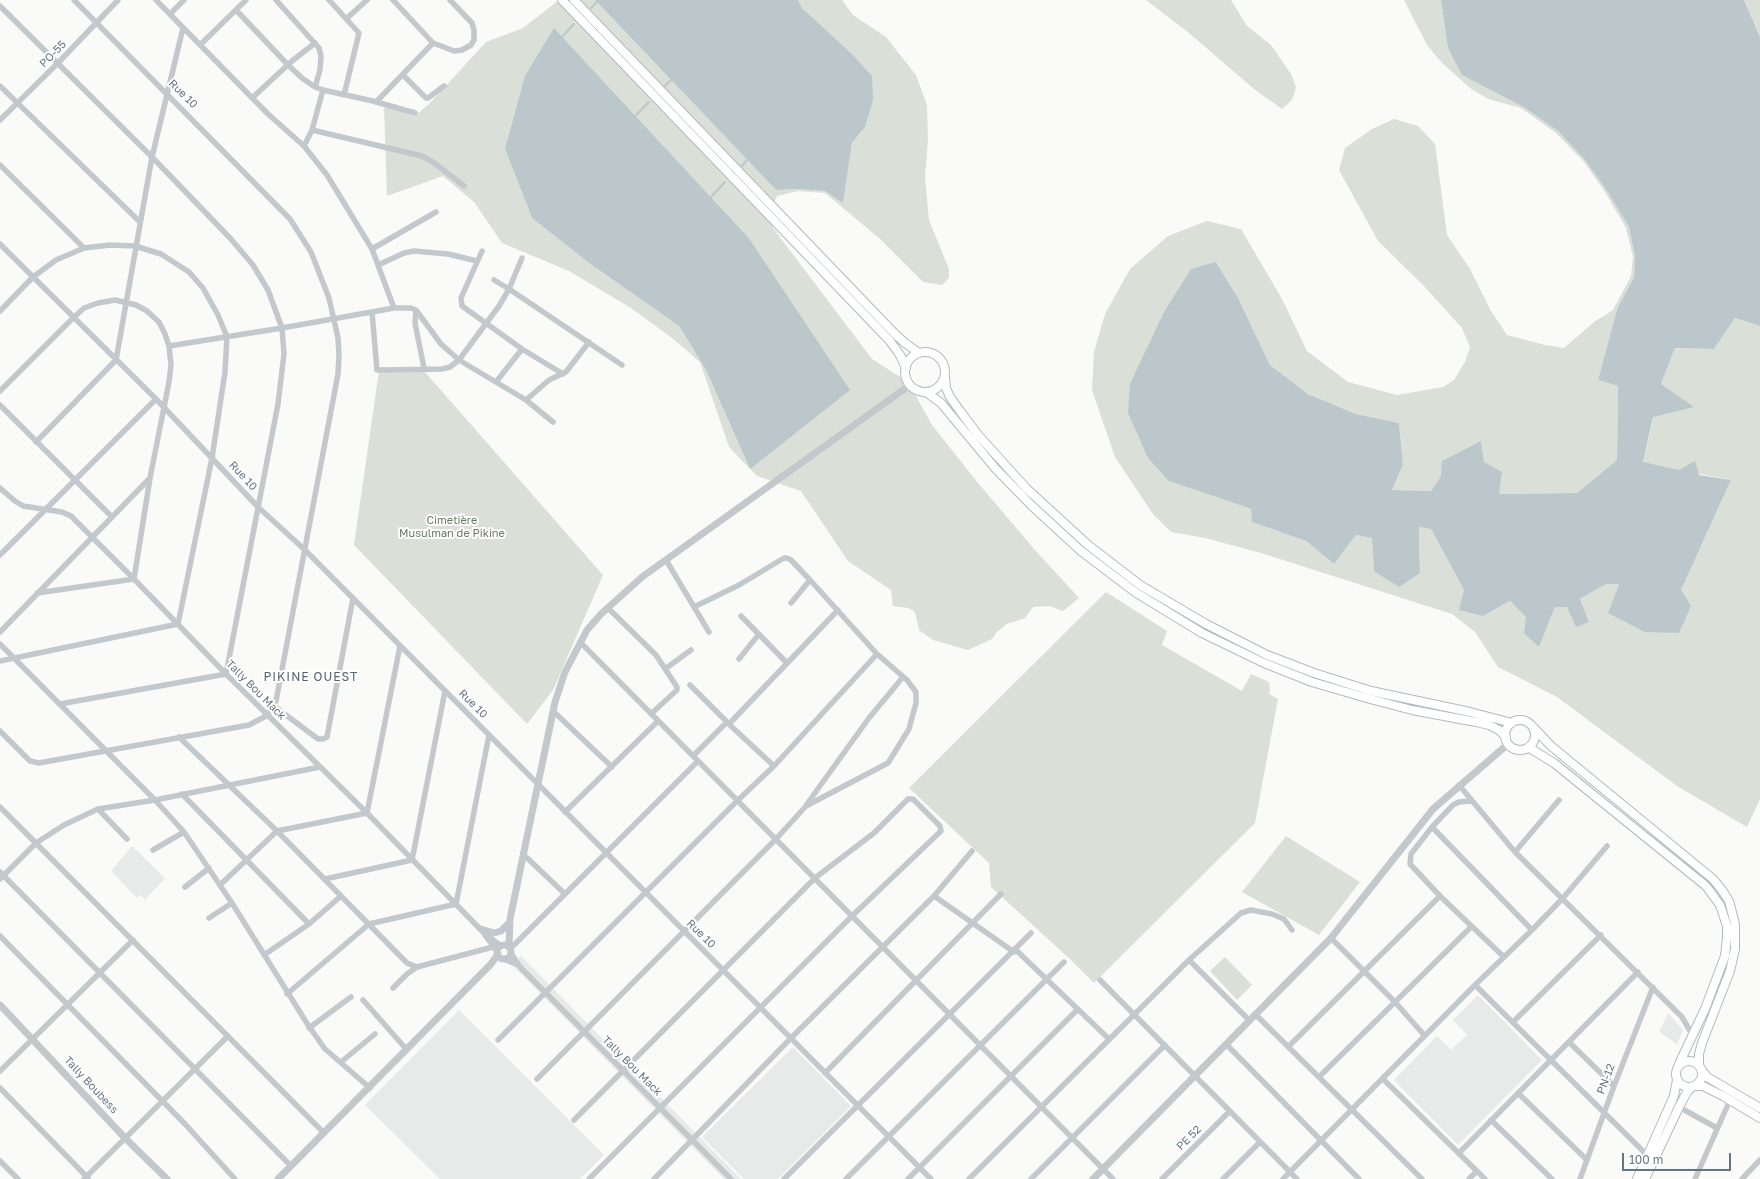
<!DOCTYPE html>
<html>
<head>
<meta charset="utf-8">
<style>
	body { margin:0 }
	#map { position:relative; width:1760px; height:1179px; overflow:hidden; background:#fafaf8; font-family:"Golos Text",sans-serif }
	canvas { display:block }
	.scale { position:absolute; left:1622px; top:1153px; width:109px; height:18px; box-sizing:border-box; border:2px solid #657683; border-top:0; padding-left:5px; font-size:12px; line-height:14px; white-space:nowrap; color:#657683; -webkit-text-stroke:3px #fff; paint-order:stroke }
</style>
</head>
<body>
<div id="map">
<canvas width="1760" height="1179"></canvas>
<div class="scale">100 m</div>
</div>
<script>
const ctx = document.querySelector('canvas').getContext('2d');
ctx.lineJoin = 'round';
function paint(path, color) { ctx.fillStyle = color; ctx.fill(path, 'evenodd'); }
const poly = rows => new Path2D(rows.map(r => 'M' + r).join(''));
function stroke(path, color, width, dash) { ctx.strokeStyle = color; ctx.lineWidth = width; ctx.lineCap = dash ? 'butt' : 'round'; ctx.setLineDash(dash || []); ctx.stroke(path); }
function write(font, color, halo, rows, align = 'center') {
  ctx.font = font + ' "Golos Text",sans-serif'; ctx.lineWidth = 4; ctx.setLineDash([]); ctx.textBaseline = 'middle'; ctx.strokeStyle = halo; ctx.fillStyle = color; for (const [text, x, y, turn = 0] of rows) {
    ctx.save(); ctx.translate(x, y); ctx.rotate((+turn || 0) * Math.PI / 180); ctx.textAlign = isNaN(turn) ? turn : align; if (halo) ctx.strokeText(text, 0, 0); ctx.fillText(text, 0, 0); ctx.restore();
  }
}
paint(poly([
	[132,846,165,878,145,900,140,895,137,898,111,871],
	[521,956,741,1179,724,1179,513,966],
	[1478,995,1542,1060,1458,1145,1394,1080,1437,1036,1451,1050,1467,1035,1453,1020],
	[459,1010,604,1155,580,1179,440,1179,365,1105],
	[1668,1013,1683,1030,1677,1044,1659,1032],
	[793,1047,851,1106,778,1179,744,1179,702,1137]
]), '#e8e9e9');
paint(poly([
	[559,0,595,0,776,190,798,189,825,191,843,202,852,143,865,127,850,52,802,8,798,0,842,0,853,15,886,37,916,75,927,105,928,140,925,178,929,220,949,269,949,278,942,285,923,282,879,238,825,193,798,191,777,196,772,208,773,228,872,359,908,382,932,425,978,483,1035,550,1079,598,1063,611,1049,606,1033,607,1025,618,1007,624,997,632,992,639,968,650,933,640,919,630,915,612,908,608,893,606,891,590,848,561,801,491,757,476,729,447,700,362,672,338,631,308,569,271,502,243,474,202,443,176,387,196,384,106,415,116,429,104,486,42,523,28],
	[554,28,748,237,750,469,706,370,679,326,589,263,532,218,505,149],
	[1146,0,1231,0,1247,26,1271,45,1291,74,1296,87,1292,100,1282,109,1254,89,1189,33],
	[1404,0,1441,0,1448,48,1558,131,1585,160,1607,191,1629,227,1635,257,1634,277,1617,309,1598,380,1618,386,1617,460,1577,493,1499,494,1484,462,1481,442,1441,476,1431,491,1392,490,1403,465,1399,423,1356,414,1308,394,1270,365,1238,298,1216,262,1169,481,1251,509,1252,522,1306,541,1334,564,1356,535,1373,538,1374,571,1420,573,1419,527,1431,529,1464,590,1483,616,1510,601,1526,617,1539,647,1555,607,1567,607,1589,622,1580,599,1606,584,1619,584,1608,613,1681,590,1731,480,1643,463,1661,384,1675,348,1714,349,1735,318,1760,326,1760,799,1747,827,1677,786,1557,697,1498,667,1475,632,1452,614,1261,553,1205,538,1171,532,1153,514,1115,457,1092,390,1094,352,1105,314,1130,269,1168,236,1207,221,1241,229,1282,299,1307,351,1348,382,1397,395,1443,387,1454,380,1465,362,1470,347,1462,328,1423,285,1378,241,1339,170,1345,148,1372,129,1394,119,1418,126,1435,144,1447,235,1470,269,1491,311,1507,335,1545,345,1564,348,1594,322,1613,310,1631,276,1633,257,1626,228,1605,192,1584,162,1556,133,1521,108,1488,99,1470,88,1442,63,1427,45],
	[1744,0,1760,0,1760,37,1745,2],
	[379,371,424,371,603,575,553,690,527,724,354,545],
	[1106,592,1167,631,1162,645,1242,691,1251,674,1269,682,1270,689,1269,694,1278,699,1255,823,1094,983,1070,959,991,887,989,863,909,788],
	[1286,836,1360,882,1319,935,1242,892],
	[1225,957,1252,985,1237,1000,1210,971]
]), '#dadfd7');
paint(poly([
	[595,0,798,0,802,8,850,52,872,76,873,100,865,127,852,143,843,203,825,191,798,189,776,190],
	[1441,0,1744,0,1760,37,1760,326,1735,318,1714,349,1675,348,1661,384,1694,407,1653,417,1643,462,1679,470,1695,461,1699,475,1731,480,1681,590,1691,606,1679,633,1645,632,1608,613,1619,584,1606,584,1580,599,1589,622,1576,627,1567,607,1555,607,1539,647,1524,633,1526,617,1510,601,1483,616,1459,610,1464,590,1431,529,1419,527,1420,573,1399,587,1374,571,1372,538,1356,535,1334,564,1306,541,1252,522,1251,509,1169,481,1148,458,1128,413,1130,384,1164,312,1191,269,1216,262,1238,298,1270,365,1308,394,1356,414,1399,423,1403,465,1392,490,1431,491,1441,476,1442,461,1481,441,1484,462,1502,472,1499,494,1577,493,1617,460,1618,386,1598,380,1617,309,1634,277,1635,257,1629,227,1607,191,1585,160,1558,131,1524,107,1462,75,1448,48],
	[554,28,748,237,850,390,750,469,706,370,679,326,589,263,532,218,505,149,525,76]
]), '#bbc7cb');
stroke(poly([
	[591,8,597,2],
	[562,37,574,24],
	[665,86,671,80],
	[635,116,649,102],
	[742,166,747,160],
	[711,197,725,182]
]), '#bbc7cb', 2);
const secondary = poly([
	[562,0,890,341,900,355,906,368],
	[574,0,895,334,905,343,919,353],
	'905 372a20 20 0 1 1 40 0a20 20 0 1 1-40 0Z',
	[945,377,946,388,950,397,960,411,978,435,1027,489,1088,545,1140,585,1206,624,1267,655,1314,673,1371,691,1470,712,1512,723],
	[926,392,941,403,995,468,1031,505,1081,551,1135,592,1202,633,1264,663,1312,682,1370,699,1412,710,1476,722,1489,725,1499,730,1506,737],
	'1505 735a15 15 0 1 1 30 0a15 15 0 1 1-30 0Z',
	[1534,728,1551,746,1713,879,1722,890,1729,901,1735,924,1735,949,1730,971,1702,1043,1699,1054,1699,1066],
	[1528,747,1554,763,1706,886,1720,905,1727,926,1727,937,1725,956,1705,1009,1679,1064],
	'1676 1074a13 13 0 1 1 26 0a13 13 0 1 1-26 0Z',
	[1701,1069,1707,1077,1760,1108],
	[1695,1086,1703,1086,1723,1096,1760,1118],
	[1637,1179,1674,1096,1677,1080],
	[1645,1179,1679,1107,1687,1092,1692,1087]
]);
stroke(secondary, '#b3babf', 10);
stroke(poly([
	[156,0,268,114,304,146,327,175,372,249,394,308],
	[276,0,319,48,321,56,320,70,315,87],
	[329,0,359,33,344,95],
	[393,0,433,43,454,51,462,50,471,45,474,40,474,30,472,23,450,0],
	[0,6,152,157,230,238,253,265,268,290,282,328,284,354,278,404,226,674,60,704],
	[236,10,288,65,302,78,315,87,323,90,373,101,415,113],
	[170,14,184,0],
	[346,19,367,0],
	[201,44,246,0],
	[403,75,426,98,428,98,444,86],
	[0,86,140,222],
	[252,98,292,61,315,43],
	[376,102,433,43],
	[0,120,58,63,118,0],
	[312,130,422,156,433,162,464,186],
	[304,146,312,130,323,90],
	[0,165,84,248],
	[0,244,156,399,258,507,305,550,931,1179],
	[372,249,436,212],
	[482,251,461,298,462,306,522,349,563,374],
	[378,265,404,253,414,251,448,254,477,261],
	[494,280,509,289,622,365],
	[416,310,415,323,424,368],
	[0,311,33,277,56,260,84,248,110,245,135,246,161,254,189,272,203,288,218,315,227,337,225,372,212,458,178,624,0,661],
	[372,312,377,370,442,369,450,367,459,360,499,306,509,289,522,258],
	[169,346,282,328,394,308,411,308,416,310,441,344,459,360,526,400,549,380,566,372,589,342],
	[496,382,522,349],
	[0,391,73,318,84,308,98,303,115,300,136,305,147,311,159,322,165,334,169,346,171,365,169,382,150,478,134,579,37,593],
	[526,400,553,422],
	[0,405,112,517],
	[36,442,116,360,152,157,183,28],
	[0,488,15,501,23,506,62,512,71,516,134,579,226,674,367,813,484,933,501,946],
	[0,555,156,399],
	[666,560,709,632],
	[694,607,739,585,784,558,787,558,791,560,810,580,791,603],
	[608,608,656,655,677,687,677,690,651,714],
	[741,616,787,663],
	[0,632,150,478],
	[580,642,1113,1179],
	[0,644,155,800,184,832,232,903,308,1025,325,1049,370,1088],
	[739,659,759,634],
	[665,669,691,650],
	[690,685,732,727,774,766],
	[274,706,318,739,323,739,327,737,353,598],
	[553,711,612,767],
	[729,724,838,610],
	[0,731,30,761,39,763,249,725,268,715,276,701,338,374,339,355,338,338,329,298,311,252,290,219,74,0],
	[179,737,277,831,407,963,417,967,493,947],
	[693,756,727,722],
	[1459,785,1515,852,1682,1017,1693,1036],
	[182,794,309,924],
	[1472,801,1459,802,1453,805,1432,827,1411,854,1410,864,1440,896,1504,957],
	[807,804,869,718,903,677],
	[0,807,324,1133],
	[98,809,127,839],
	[565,812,658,721],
	[1432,827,1532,930],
	[153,850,184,832],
	[1515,852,1559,800],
	[523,854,565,894],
	[0,872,291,1166],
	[0,879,36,843,64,825,98,809,155,800,320,767],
	[325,879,412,860,445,691],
	[220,885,277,831,367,813,400,646],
	[185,887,209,868],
	[934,896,1014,952],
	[209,918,232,903],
	[485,935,497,951],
	[0,936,185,1124,235,1179],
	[1331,938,1395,1002,1425,1036],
	[510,949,698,761],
	[1016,950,1109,1039],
	[511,953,520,967,731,1179],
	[264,955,309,924,341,896],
	[504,959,518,965],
	[1189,960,1249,1020],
	[1100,980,1297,1179],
	[1475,985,1648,1156],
	[393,988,407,974,417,967],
	[287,994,369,924,456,904,489,735],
	[363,1000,407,1050],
	[1255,1014,1422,1179],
	[1513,1022,1601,935],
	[309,1028,351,997],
	[498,1040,737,801,774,766,877,654],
	[1569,1042,1614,1086],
	[1226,1044,1359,1179],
	[1289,1046,1440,896],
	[341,1062,375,1034],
	[0,1071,133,940],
	[825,1073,1001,894],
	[1320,1076,1471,927],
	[537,1079,776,839,806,806,888,763,909,729,916,703,916,692,907,680,877,654,810,580],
	[1383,1079,1485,1179],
	[0,1088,88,1178],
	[1518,1093,1586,1159],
	[1679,1107,1717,1128],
	[574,1120,815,878,874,833,908,799,913,799,940,826,941,831,852,916,589,1179],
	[1491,1120,1552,1179],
	[1459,1153,1638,972],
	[0,1161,18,1179],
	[84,1179,228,1036],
	[654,1179,791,1038,934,896,972,851],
	[784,1179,1031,933],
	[846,1179,1064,962],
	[908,1179,1078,1009],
	[969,1179,1189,960,1241,913,1251,910,1272,914,1284,919,1292,930],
	[1031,1179,1165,1045],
	[1162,1179,1230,1111],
	[1223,1179,1260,1142],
	[1283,1179,1475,985,1532,930,1563,898,1607,846],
	[1469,1179,1477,1171],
	[1580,1179,1614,1086,1653,987],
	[1695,1179,1730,1100],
	[1742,1179,1760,1160]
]), '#c3c8cc', 5.5);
stroke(poly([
	[481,929,494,933,501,931,509,923],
	'497 952a7 7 0 1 1 14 0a7 7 0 1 1-14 0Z',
	[509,947,510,919,555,702,565,672,587,630,601,614,642,577,910,385],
	[0,1005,125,1138,167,1179],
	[278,1179,491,964,498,954],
	[1093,1179,1331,938,1433,809,1508,744]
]), '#c3c8cc', 7);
stroke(secondary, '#fff', 8);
write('11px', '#657683', '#fff', [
	["PO-55",53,54,-45],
	["Rue 10",183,94,45],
	["Rue 10",243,476,47],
	["Tally Bou Mack",256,690,45],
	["Rue 10",473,704,45],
	["Rue 10",701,934,45],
	["Tally Bou Mack",632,1066,45],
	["PN-12",1606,1079,-69],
	["Tally Boubess",91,1085,47],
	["PE 52",1189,1138,-45]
]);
write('11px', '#687a64', '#fff', [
	["Cimetière",452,521],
	["Musulman de Pikine",452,534]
]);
ctx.letterSpacing = '1px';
write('12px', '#57646e', '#fff', [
	["PIKINE OUEST",311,677]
]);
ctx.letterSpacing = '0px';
</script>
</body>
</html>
